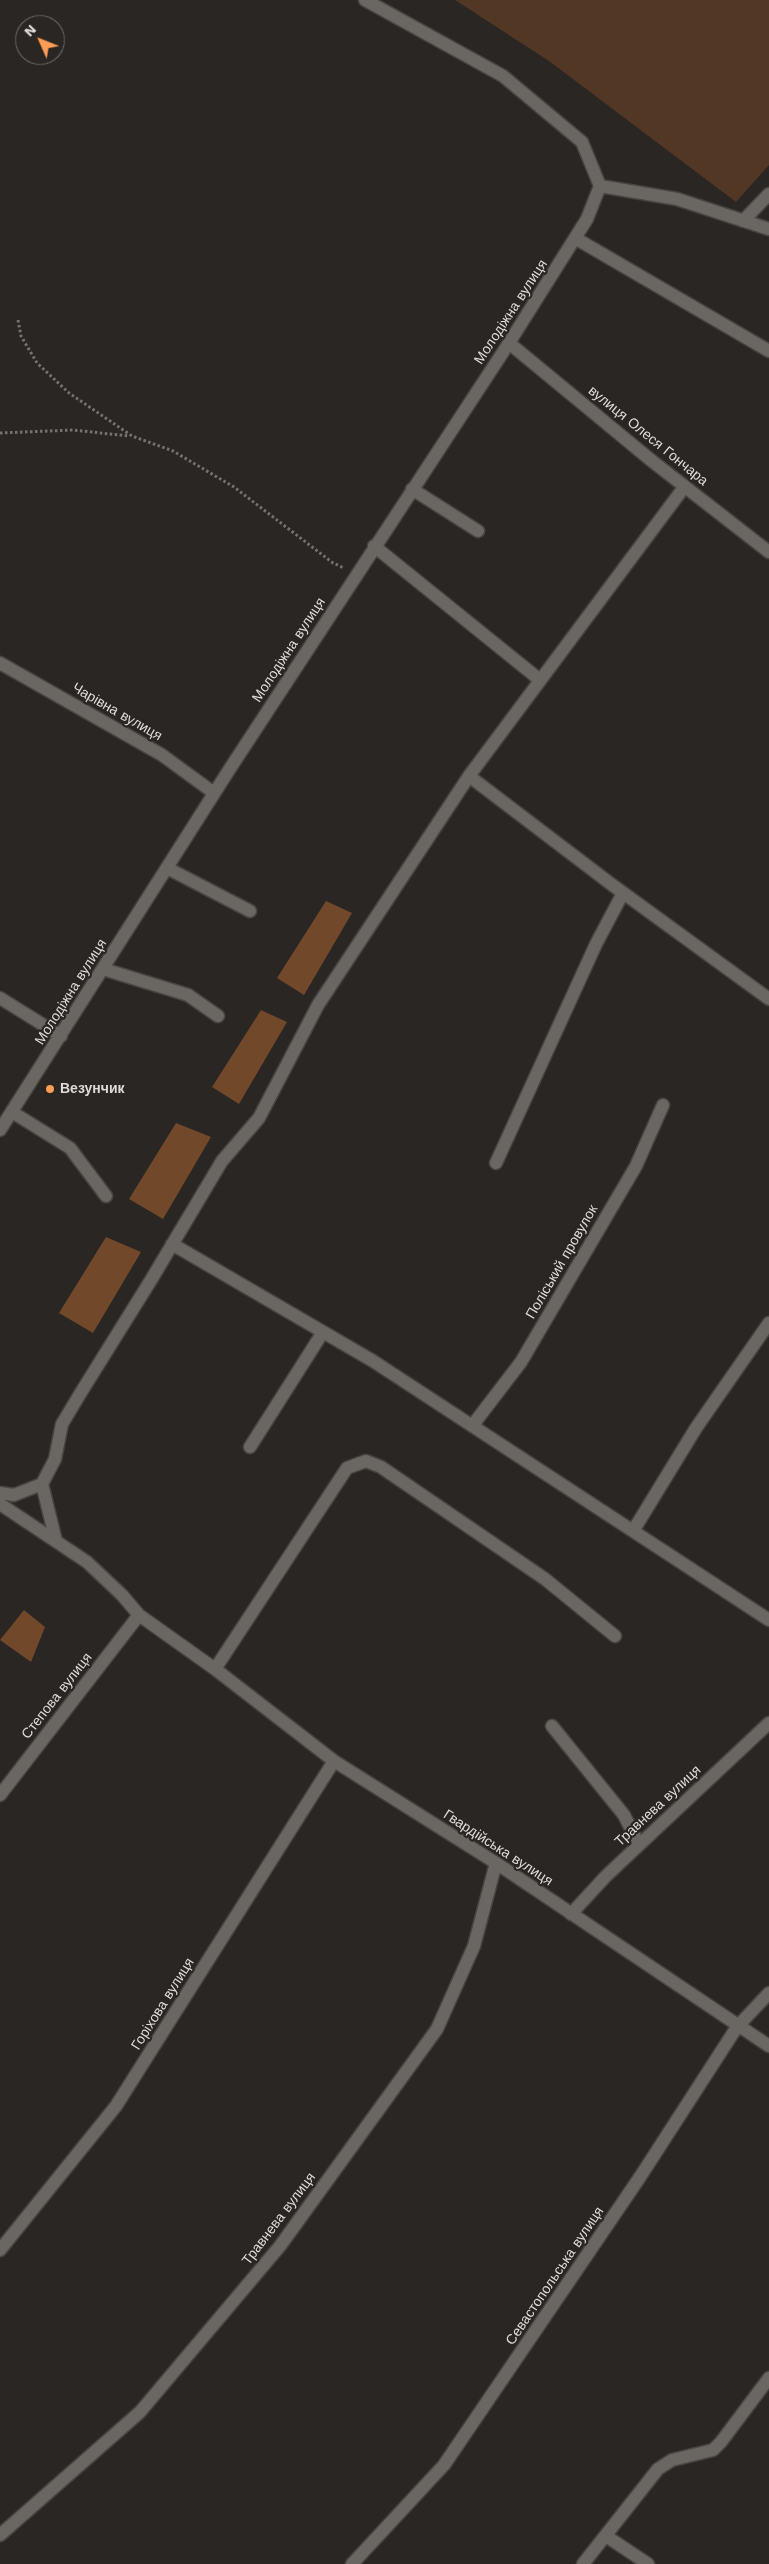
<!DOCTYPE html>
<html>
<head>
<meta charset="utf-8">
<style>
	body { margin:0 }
	#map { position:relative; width:769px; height:2564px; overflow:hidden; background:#2a2623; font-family:"Work Sans",sans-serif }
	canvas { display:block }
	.north { position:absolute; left:15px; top:15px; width:50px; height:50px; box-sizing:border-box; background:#2a2623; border:1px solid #726e6c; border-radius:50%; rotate:314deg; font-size:14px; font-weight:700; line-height:20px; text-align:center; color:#dedbda }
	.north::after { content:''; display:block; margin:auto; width:18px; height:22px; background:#fd9c55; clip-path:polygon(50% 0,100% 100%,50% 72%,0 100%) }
</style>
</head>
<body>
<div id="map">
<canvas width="769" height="2564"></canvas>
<div class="north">N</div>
</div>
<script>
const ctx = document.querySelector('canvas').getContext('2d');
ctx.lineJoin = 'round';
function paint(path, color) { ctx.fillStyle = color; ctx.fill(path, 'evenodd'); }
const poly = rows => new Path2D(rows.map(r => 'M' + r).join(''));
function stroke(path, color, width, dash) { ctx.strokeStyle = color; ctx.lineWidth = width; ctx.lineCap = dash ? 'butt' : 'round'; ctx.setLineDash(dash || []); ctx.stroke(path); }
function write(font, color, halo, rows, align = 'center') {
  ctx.font = font + ' "Work Sans",sans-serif'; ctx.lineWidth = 4.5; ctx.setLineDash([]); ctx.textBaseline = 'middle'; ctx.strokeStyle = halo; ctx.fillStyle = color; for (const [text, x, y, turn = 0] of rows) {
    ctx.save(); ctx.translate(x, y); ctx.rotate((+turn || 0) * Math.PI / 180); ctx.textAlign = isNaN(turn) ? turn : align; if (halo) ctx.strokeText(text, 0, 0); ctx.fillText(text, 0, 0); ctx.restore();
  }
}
paint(poly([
	[455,0,769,0,769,165,736,202,549,61]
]), '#523724');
paint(poly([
	[326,901,352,913,304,995,277,978],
	[261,1010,287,1022,239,1104,212,1087],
	[176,1123,211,1137,163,1219,129,1199],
	[106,1237,141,1252,93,1333,59,1313],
	[24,1610,45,1627,31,1662,0,1640]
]), '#72482b');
const minor = poly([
	[365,0,503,76,582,142,600,186,677,199,769,229],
	[743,221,769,194],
	[575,238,769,351],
	[509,343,652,461,769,552],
	[412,489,478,531],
	[374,546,540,680],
	[0,663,162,755,214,793],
	[469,776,611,884,769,999],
	[167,868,250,911],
	[103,969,188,995,218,1016],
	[0,998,61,1036],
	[12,1112,70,1148,106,1196],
	[0,1130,229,770,509,343,575,238,587,219,600,186],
	[496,1163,596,944,623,893],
	[172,1244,373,1361,769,1620],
	[472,1426,521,1362,636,1166,663,1105],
	[250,1447,323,1332],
	[42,1484,56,1541],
	[0,1493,14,1495,42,1484,55,1459,62,1424,80,1394,151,1280,222,1161,259,1118,318,1005,469,776,685,486],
	[0,1504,87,1562,122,1595,139,1615,215,1669,334,1761,496,1863,769,2046],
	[633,1531,696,1428,769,1323],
	[215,1669,347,1468,366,1461,381,1467,545,1579,615,1636],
	[552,1726,624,1815,639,1845],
	[0,1795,139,1615],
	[571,1914,606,1876,769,1723],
	[0,2250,116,2106,334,1761],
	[0,2535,140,2412,280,2246,437,2029,474,1946,496,1863],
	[606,2536,648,2564],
	[352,2564,444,2465,640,2177,737,2027,769,1993],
	[583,2564,658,2469,672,2460,713,2450,721,2442,769,2378]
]);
stroke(minor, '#474442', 15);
stroke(poly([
	[18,320,21,336,37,363,69,393,132,436,173,451,234,487,333,563,344,568],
	[0,433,73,430,129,436]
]), '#757270', 3, [2.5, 2.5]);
stroke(minor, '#6a6662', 12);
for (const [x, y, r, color] of [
	[50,1089,5,"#fd9c55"]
]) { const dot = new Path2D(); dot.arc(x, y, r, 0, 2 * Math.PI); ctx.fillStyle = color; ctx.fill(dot); stroke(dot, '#2a2623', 2); }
write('14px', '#dedbda', '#2a2623', [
	["Молодіжна вулиця",511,312,-57],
	["вулиця Олеся Гончара",648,436,39],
	["Молодіжна вулиця",289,650,-57],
	["Чарівна вулиця",117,712,30],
	["Молодіжна вулиця",71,992,-58],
	["Поліський провулок",562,1262,-60],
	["Степова вулиця",57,1696,-52],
	["Травнева вулиця",658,1806,-43],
	["Гвардійська вулиця",498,1848,33],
	["Горіхова вулиця",163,2004,-58],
	["Травнева вулиця",279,2219,-53],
	["Севастопольська вулиця",555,2276,-56]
]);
write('bold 14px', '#dedbda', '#2a2623', [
	["Везунчик",60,1089]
], 'left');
</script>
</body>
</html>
